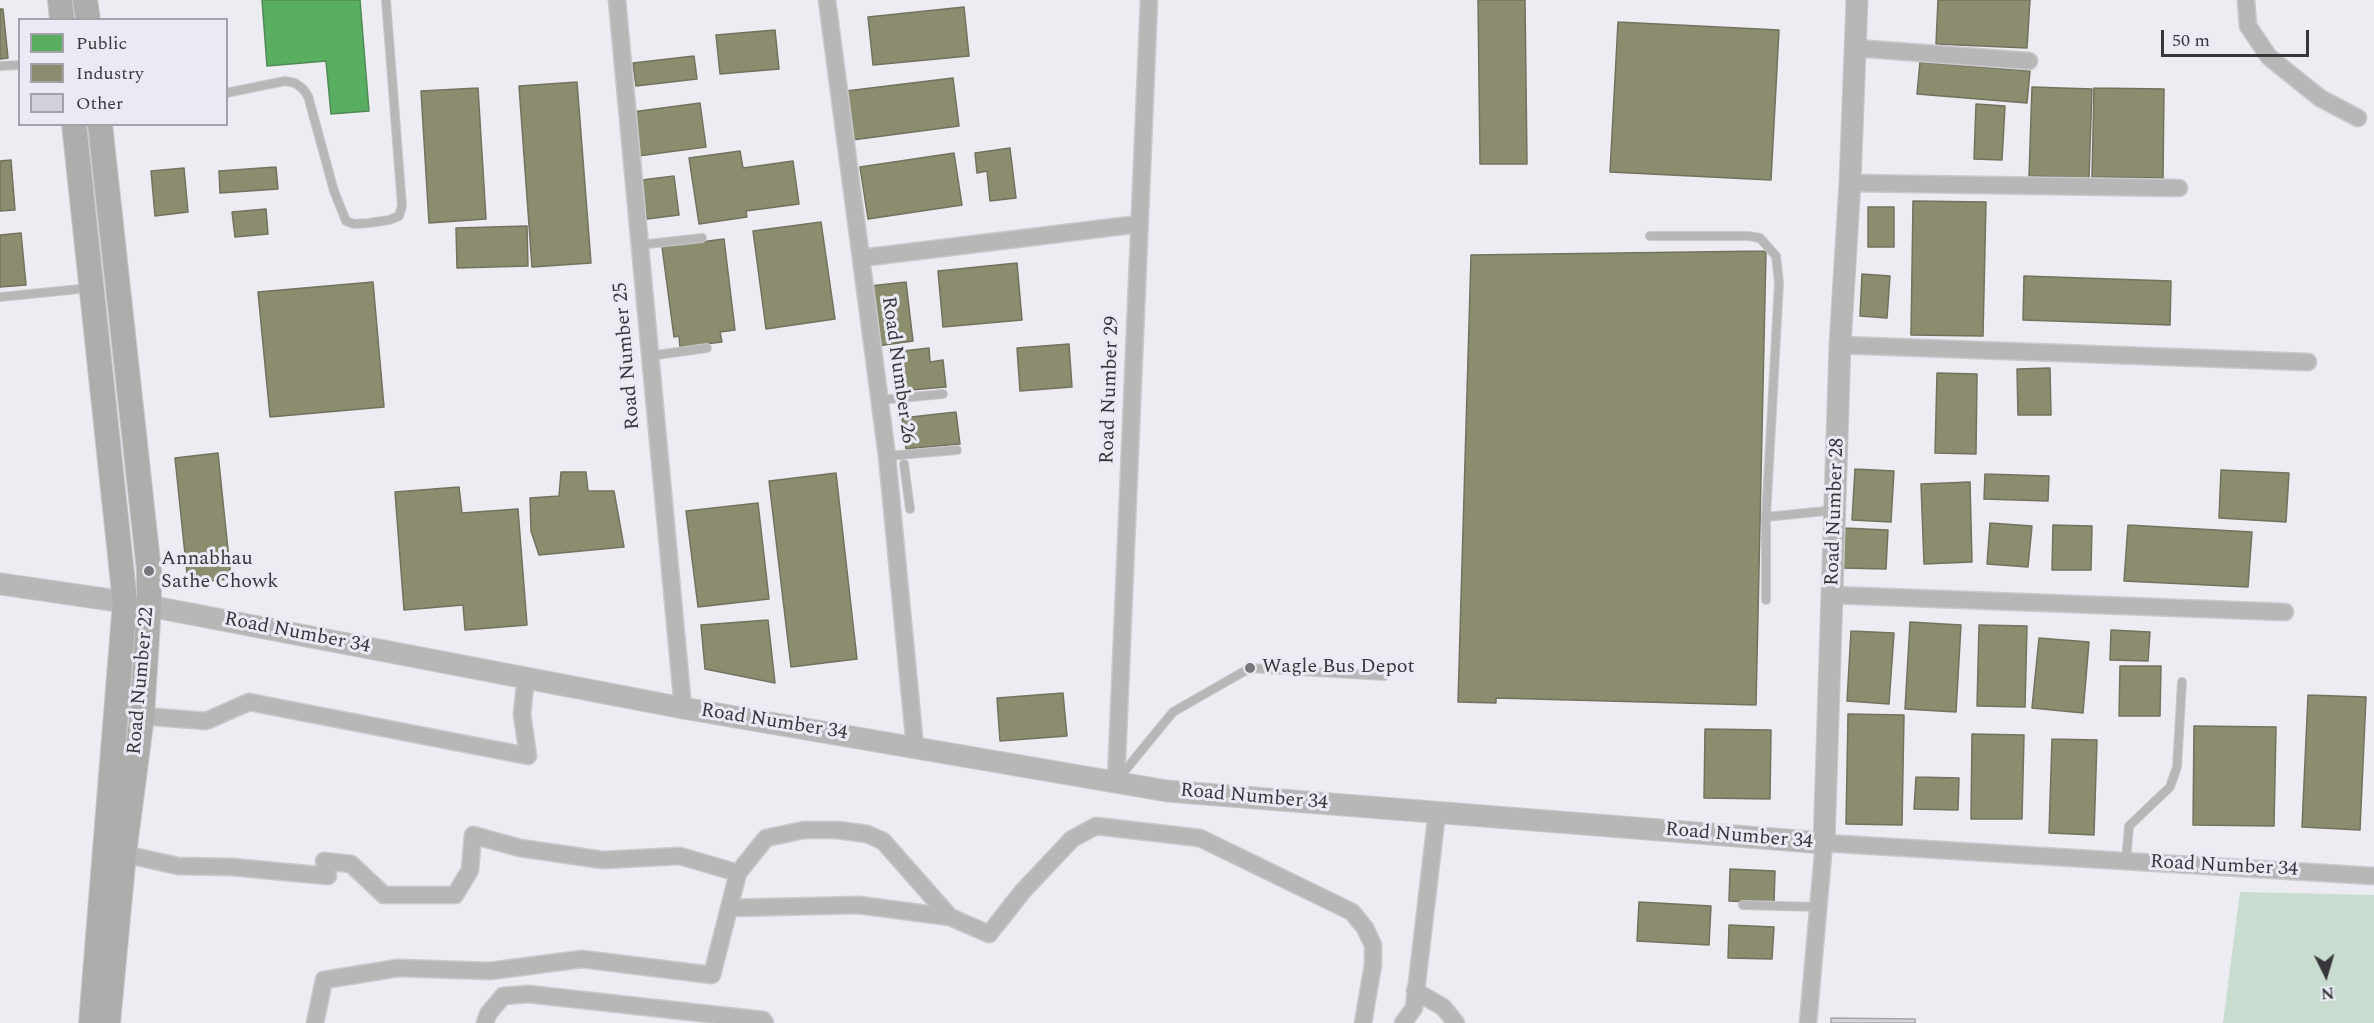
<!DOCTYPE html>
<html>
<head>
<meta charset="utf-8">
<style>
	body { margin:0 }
	#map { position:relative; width:2374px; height:1023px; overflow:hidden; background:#ececf2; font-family:Spectral,serif }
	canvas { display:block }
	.legend { position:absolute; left:18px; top:18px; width:210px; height:108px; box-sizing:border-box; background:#eaeaf4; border:2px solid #a3a2aa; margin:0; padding:8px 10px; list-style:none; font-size:18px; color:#38373b }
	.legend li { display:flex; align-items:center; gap:12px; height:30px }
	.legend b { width:30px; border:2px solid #a3a2aa }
	.north { position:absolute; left:2296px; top:945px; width:60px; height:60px; -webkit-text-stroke:4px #eaeaf4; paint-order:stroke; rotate:175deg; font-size:16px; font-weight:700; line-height:24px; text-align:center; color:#38373b }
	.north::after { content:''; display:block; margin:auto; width:21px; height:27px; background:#38373b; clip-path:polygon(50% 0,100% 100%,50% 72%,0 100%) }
	.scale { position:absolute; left:2161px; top:30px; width:148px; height:27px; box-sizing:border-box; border:3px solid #38373b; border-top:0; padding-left:8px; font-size:18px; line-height:21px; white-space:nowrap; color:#38373b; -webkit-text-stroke:4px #eaeaf4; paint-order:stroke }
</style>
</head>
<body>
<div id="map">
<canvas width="2374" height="1023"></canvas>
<ul class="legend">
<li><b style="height:16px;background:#5aae61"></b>Public</li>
<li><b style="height:16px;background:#8c8c6e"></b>Industry</li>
<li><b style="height:16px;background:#d1d0db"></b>Other</li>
</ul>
<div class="north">N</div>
<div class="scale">50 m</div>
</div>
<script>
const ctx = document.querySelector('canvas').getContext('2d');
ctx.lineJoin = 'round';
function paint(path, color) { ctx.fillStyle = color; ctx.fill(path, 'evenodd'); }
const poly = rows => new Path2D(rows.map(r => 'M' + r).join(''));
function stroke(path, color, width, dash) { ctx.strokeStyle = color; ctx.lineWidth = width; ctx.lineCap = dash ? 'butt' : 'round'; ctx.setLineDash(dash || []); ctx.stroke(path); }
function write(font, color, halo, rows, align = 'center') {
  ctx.font = font + ' Spectral,serif'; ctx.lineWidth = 6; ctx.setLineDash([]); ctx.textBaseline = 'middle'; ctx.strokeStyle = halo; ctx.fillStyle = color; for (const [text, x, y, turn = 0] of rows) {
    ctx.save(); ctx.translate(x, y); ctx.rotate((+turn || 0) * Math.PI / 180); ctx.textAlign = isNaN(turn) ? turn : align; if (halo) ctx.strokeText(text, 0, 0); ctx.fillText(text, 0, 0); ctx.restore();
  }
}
paint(poly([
	[2240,892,2374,895,2374,1023,2223,1023]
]), '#c8dcd0');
const public = poly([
	[262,0,360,0,369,111,331,114,326,61,267,66,262,0]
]);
paint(public, '#5aae61');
stroke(public, '#508a56', 1.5);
const industry = poly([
	[1478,0,1525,0,1527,164,1480,164,1478,0],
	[1938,0,2030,0,2027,48,1936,44,1938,0],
	[964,7,969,56,873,65,868,17,964,7],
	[0,9,3,9,8,58,0,59,0,9],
	[1618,22,1779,30,1771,180,1610,172,1618,22],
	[775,30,779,69,720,74,716,35,775,30],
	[694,56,697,79,636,86,633,63,694,56],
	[1920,62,2030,71,2027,103,1917,94,1920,62],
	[953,78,959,126,852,140,846,91,953,78],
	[577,82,591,263,532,267,519,86,577,82],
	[2032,87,2092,89,2089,178,2029,176,2032,87],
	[478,88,486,219,429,223,421,91,478,88],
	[2094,88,2164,89,2163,178,2092,177,2094,88],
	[700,103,706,147,638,156,632,112,700,103],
	[1976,104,2005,106,2002,160,1974,159,1976,104],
	[1010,148,1016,198,990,201,987,171,977,173,975,153,1010,148],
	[740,151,743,168,793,161,799,204,746,211,747,217,699,224,689,158,740,151],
	[954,153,962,205,868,219,860,167,954,153],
	[11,160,15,210,0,211,0,161,11,160],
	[276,167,278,189,220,193,219,171,276,167],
	[184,168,188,212,155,216,151,171,184,168],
	[674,176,679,215,647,219,642,180,674,176],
	[1913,201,1986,202,1983,336,1911,335,1913,201],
	[1868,207,1894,207,1894,247,1868,247,1868,207],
	[266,209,268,234,235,237,232,212,266,209],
	[821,222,835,319,766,329,753,231,821,222],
	[527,226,528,266,457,268,456,228,527,226],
	[21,233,26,285,0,287,0,235,21,233],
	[724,239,735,330,720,332,722,342,680,347,679,336,674,337,662,247,724,239],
	[1766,251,1756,705,1496,698,1496,703,1458,702,1471,255,1766,251],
	[1017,263,1022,320,943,327,938,271,1017,263],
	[1862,274,1890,276,1887,318,1860,316,1862,274],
	[2024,276,2171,281,2170,325,2023,320,2024,276],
	[373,282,384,407,270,417,258,292,373,282],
	[906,282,913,341,877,346,870,286,906,282],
	[1069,344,1072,387,1020,391,1017,348,1069,344],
	[929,348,930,362,943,360,946,387,898,391,894,352,929,348],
	[2050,368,2051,415,2018,415,2017,369,2050,368],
	[1937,373,1977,374,1976,454,1935,453,1937,373],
	[956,412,960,444,906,449,902,418,956,412],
	[218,453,231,579,188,583,175,458,218,453],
	[1855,469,1894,471,1891,522,1852,520,1855,469],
	[2221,470,2289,473,2286,522,2219,518,2221,470],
	[561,472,586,472,588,491,614,491,624,547,539,555,531,531,530,498,559,496,561,472],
	[836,473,857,659,791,667,769,481,836,473],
	[1985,474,2049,476,2048,501,1984,499,1985,474],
	[1970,482,1972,562,1924,564,1921,484,1970,482],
	[459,487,462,513,518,509,527,625,465,630,463,605,404,610,395,492,459,487],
	[758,503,769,599,698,607,686,511,758,503],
	[1990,523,2032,526,2028,567,1987,564,1990,523],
	[2053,525,2092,526,2091,570,2052,570,2053,525],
	[2128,525,2252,532,2248,587,2124,581,2128,525],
	[1844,528,1888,530,1886,569,1842,568,1844,528],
	[768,620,775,683,705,669,701,625,768,620],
	[1910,622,1961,625,1956,712,1905,709,1910,622],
	[1979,625,2027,626,2025,707,1977,706,1979,625],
	[2111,630,2150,632,2148,661,2110,660,2111,630],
	[1851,631,1894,633,1889,704,1847,701,1851,631],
	[2039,638,2089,642,2083,713,2032,708,2039,638],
	[2120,666,2161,666,2160,716,2119,716,2120,666],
	[1063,693,1067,736,1000,741,997,698,1063,693],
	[2308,695,2366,697,2360,830,2302,827,2308,695],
	[1848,714,1904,715,1902,825,1846,824,1848,714],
	[2194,726,2276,727,2274,826,2193,825,2194,726],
	[1705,729,1771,730,1770,799,1704,798,1705,729],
	[1972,734,2024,735,2022,819,1971,819,1972,734],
	[2052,739,2097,740,2094,835,2049,833,2052,739],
	[1916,777,1959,778,1958,810,1914,809,1916,777],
	[1730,869,1775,871,1774,903,1729,901,1730,869],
	[1639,902,1711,906,1709,945,1637,941,1639,902],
	[1729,925,1774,927,1772,959,1728,958,1729,925]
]);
paint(industry, '#8c8c6e');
stroke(industry, '#73725f', 1.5);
const building = poly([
	[1831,1018,1915,1019,1915,1023,1831,1023,1831,1018]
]);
paint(building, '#d1d0db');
stroke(building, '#a7a7ab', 1.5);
const service = poly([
	[0,66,20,65],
	[226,93,285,81,295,83,303,89,308,96,334,191,346,221,354,224,369,223,389,220,399,216,402,206,386,0],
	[1650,236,1748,236,1760,238,1776,256,1779,283,1766,517],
	[639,245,702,238],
	[0,297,89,288],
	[649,356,707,348],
	[880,400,943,394],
	[887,456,957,450],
	[904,464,910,509],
	[1766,600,1766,517,1835,510],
	[1118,779,1173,712,1250,668,1384,676],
	[2126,861,2129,826,2170,787,2177,767,2182,682],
	[1743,905,1818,907]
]);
const minor = poly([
	[617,0,683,708],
	[827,0,887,456,915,747],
	[2246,0,2248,26,2269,57,2320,98,2358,118],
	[1855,48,2029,61],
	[1850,183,2179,188],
	[861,258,1139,224],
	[1840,345,2308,362],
	[1833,595,2285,612],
	[142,716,206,721,249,702,528,756,522,714,526,677],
	[1116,782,1149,0],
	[124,854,178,866,232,867,328,876,324,861,351,864,384,895,455,895,470,870,473,835,520,848,603,860,680,856,738,873],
	[729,908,859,905,950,917],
	[1415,991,1443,1007,1456,1023],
	[315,1023,324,980,398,968,490,971,582,959,712,975,738,873,766,838,804,830,838,830,867,834,883,841,950,917,989,934,1023,891,1072,839,1096,826,1200,838,1352,912,1365,928,1373,945,1373,965,1363,1023],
	[485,1023,488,1014,503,996,528,994,763,1020,765,1023],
	[1403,1023,1414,1008,1437,812],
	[1808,1023,1824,843,2374,876]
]);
const tertiary = poly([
	[0,584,125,602],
	[149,606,683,708,1167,791,1824,843,1840,345,1850,183,1857,0]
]);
const secondary = poly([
	[60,0,62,20],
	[85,0,88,20],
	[74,124,125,602,91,1023],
	[100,124,149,571,149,606,142,716,124,854,108,1023]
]);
stroke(service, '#c9c9cd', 10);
stroke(minor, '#c9c9cd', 19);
stroke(tertiary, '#c9c9cd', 23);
stroke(secondary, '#c9c9cd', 26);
stroke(service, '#b7b7b7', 8);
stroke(minor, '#b7b7b7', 16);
stroke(tertiary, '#b7b7b7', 21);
stroke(secondary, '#adadac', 24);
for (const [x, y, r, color] of [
	[149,571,6,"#77767b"],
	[1250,668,6,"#77767b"]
]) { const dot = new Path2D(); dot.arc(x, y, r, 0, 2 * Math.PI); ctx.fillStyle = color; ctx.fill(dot); stroke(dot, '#eaeaf4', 2); }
write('20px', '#38373b', '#eaeaf4', [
	["Road Number 25",628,356,-95],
	["Road Number 26",897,370,82],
	["Road Number 29",1111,390,-88],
	["Road Number 28",1836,512,-88],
	["Road Number 34",297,634,11],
	["Road Number 22",142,681,-85],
	["Road Number 34",774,723,9],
	["Road Number 34",1254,798,5],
	["Road Number 34",1739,837,5],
	["Road Number 34",2224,867,3]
]);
write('20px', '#38373b', '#eaeaf4', [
	["Annabhau",161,560],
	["Sathe Chowk",161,583],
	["Wagle Bus Depot",1262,668]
], 'left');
</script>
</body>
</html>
